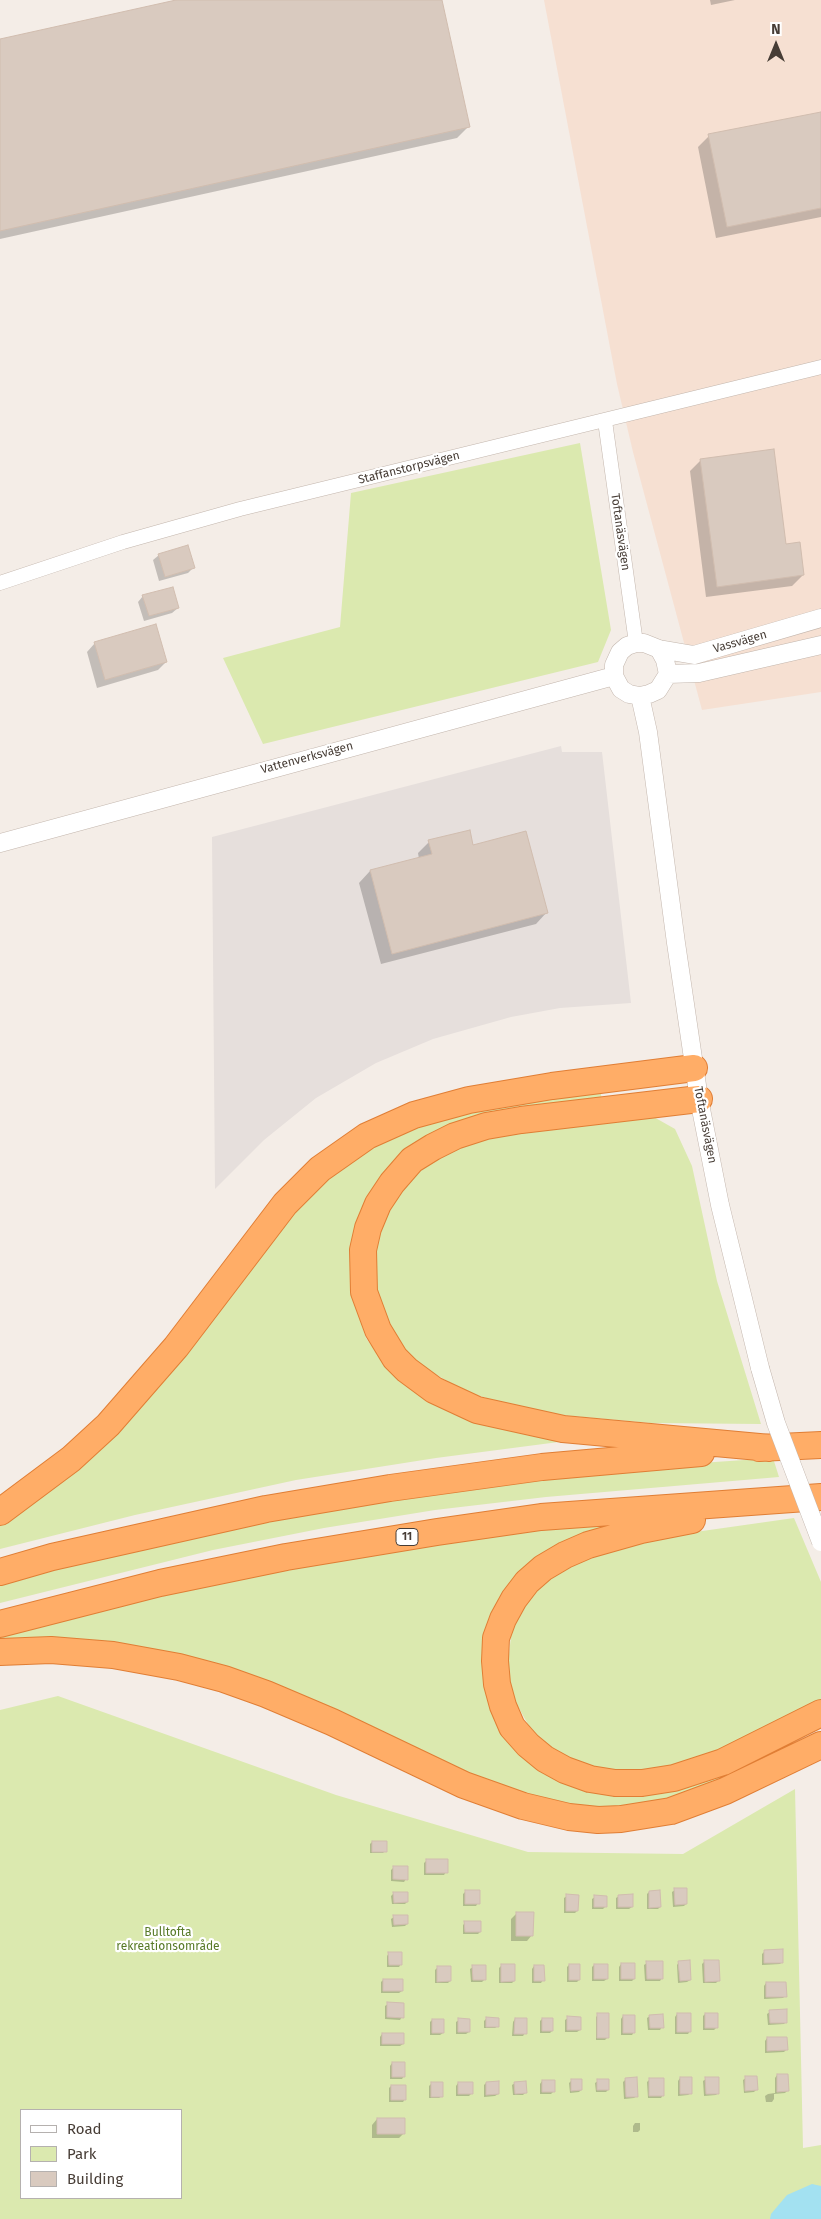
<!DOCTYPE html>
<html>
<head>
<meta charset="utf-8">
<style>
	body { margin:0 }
	#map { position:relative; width:821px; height:2219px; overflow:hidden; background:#f4ede7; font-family:"Fira Sans",sans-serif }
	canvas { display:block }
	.legend { position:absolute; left:20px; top:2109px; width:162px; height:90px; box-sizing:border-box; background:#fff; border:1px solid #b5b1af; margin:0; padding:6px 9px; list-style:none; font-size:15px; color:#473d36 }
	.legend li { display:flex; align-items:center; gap:10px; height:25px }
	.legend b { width:25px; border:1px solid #b5b1af }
	.north { position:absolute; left:751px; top:20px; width:50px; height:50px; -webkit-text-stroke:4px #fff; paint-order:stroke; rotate:0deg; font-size:14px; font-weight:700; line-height:20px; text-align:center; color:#473d36 }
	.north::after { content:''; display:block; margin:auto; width:18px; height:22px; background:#473d36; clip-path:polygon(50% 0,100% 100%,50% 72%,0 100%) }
</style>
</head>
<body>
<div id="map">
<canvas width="821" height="2219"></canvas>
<ul class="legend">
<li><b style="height:6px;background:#fff"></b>Road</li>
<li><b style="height:14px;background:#dbe9af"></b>Park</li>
<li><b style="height:14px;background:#d9cabf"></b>Building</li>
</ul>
<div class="north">N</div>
</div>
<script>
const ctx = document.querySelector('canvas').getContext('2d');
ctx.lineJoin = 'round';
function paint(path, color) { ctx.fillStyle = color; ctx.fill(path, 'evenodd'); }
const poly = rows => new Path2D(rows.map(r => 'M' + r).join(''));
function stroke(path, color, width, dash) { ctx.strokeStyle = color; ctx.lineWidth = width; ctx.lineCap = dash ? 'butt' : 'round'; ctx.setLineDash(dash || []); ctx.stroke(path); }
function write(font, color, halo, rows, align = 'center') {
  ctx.font = font + ' "Fira Sans",sans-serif'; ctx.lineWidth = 4.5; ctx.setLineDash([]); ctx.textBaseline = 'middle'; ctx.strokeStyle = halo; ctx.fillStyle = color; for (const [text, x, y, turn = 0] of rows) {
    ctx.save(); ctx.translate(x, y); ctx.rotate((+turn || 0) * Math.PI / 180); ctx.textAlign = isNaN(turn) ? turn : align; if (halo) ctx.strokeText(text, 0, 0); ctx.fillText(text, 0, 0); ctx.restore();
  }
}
paint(poly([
	[544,0,821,0,821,692,702,710,633,452,617,384]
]), '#f6e0d2');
paint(poly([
	[561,746,562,752,602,752,631,1003,560,1008,511,1017,433,1039,376,1063,316,1098,264,1140,215,1189,212,837]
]), '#e6dfdc');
paint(poly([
	[580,443,611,630,598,662,263,744,223,658,340,627,351,493],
	[600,1089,602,1100,395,1161,353,1296,366,1338,392,1374,574,1440,436,1458,296,1480,135,1515,0,1549,0,1524,316,1186,364,1149,433,1118],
	[652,1116,675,1129,692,1166,717,1281,761,1424,651,1423,560,1415,526,1409,476,1395,460,1389,422,1366,406,1351,391,1329,381,1307,374,1278,377,1247,385,1215,410,1179,440,1156,479,1139],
	[773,1458,779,1477,546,1497,435,1510,324,1528,213,1550,0,1603,0,1581,212,1531,437,1490,657,1466],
	[794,1518,821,1582,821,1701,709,1754,676,1765,650,1771,606,1771,580,1764,544,1744,530,1728,510,1692,507,1673,511,1636,517,1617,529,1599,557,1572,572,1563,660,1537],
	[642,1519,537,1561,488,1696,584,1788,791,1738,794,1746,735,1776,660,1804,577,1808,503,1790,330,1710,0,1643,0,1633,220,1579,544,1527],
	[58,1696,336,1795,528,1852,683,1854,795,1789,803,2148,821,2145,821,2219,0,2219,0,1710],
	[21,2110,181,2110,181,2198,21,2198]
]), '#dbe9af');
paint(poly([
	[812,2184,821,2186,821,2219,770,2219,771,2214,787,2195]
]), '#a3e1f1');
paint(poly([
	[182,0,440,0,468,127,457,138,0,239,0,40],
	[710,0,735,0,711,5],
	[821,113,821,217,716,238,698,147,709,136],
	[701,460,785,546,803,575,792,586,706,597,690,471],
	[159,555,193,568,188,573,159,581,153,560],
	[143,596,178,608,172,613,144,621,138,602],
	[95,643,166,662,158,670,97,688,87,652],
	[429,842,472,846,547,912,536,924,381,964,359,883,370,871,419,859,418,853],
	[372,1842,385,1851,383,1853,370,1853,370,1844],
	[427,1860,446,1872,444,1875,424,1875,424,1863],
	[394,1867,406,1879,404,1882,391,1881,391,1870],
	[675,1890,686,1904,684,1906,673,1907,672,1892],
	[466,1891,478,1903,476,1906,463,1906,463,1894],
	[649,1892,660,1907,658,1909,647,1909,647,1894],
	[394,1893,407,1902,405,1904,392,1904,391,1896],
	[567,1896,577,1911,575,1913,564,1913,564,1898],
	[619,1896,632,1907,629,1909,616,1909,616,1898],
	[595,1897,606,1906,603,1909,592,1909,592,1899],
	[517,1913,532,1935,527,1941,511,1941,511,1919],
	[394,1917,407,1924,405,1926,392,1927,391,1919],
	[465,1923,480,1932,478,1934,463,1934,463,1925],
	[765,1951,782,1962,780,1964,762,1965,762,1954],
	[389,1953,401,1964,399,1967,387,1967,387,1956],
	[705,1961,718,1981,716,1983,703,1983,702,1964],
	[679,1962,690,1980,687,1982,678,1983,677,1965],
	[647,1963,662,1978,660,1981,645,1981,644,1965],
	[621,1964,634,1979,632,1981,619,1981,619,1967],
	[569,1965,579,1980,577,1982,567,1982,567,1967],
	[594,1965,607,1979,604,1981,592,1981,592,1967],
	[501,1966,514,1981,512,1983,499,1983,499,1968],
	[534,1966,543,1980,541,1983,532,1983,532,1969],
	[473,1967,485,1979,482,1982,471,1982,470,1969],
	[437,1968,450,1981,448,1983,435,1983,435,1970],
	[383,1980,402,1991,399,1993,381,1993,381,1982],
	[766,1983,785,1996,783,1998,764,1999,764,1986],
	[388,2004,402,2017,400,2020,385,2019,385,2006],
	[770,2012,786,2022,784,2024,768,2025,767,2014],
	[677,2014,690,2031,688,2034,675,2034,675,2017],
	[705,2014,717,2027,714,2030,703,2030,703,2016],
	[598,2015,607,2038,605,2040,596,2040,596,2017],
	[623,2016,634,2032,632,2035,621,2035,621,2019],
	[650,2016,662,2027,660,2030,648,2030,647,2018],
	[568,2018,580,2030,577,2032,565,2032,565,2020],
	[486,2019,498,2026,495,2028,484,2028,484,2021],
	[515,2019,525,2033,523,2036,512,2036,513,2022],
	[542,2019,552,2031,550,2033,540,2033,540,2021],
	[432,2020,443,2033,440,2035,430,2035,430,2022],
	[459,2020,469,2032,466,2034,456,2034,456,2022],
	[382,2034,403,2044,400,2046,380,2046,380,2037],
	[767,2038,786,2050,784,2052,765,2053,765,2041],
	[392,2063,404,2076,402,2079,390,2079,390,2066],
	[777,2075,787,2091,785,2093,774,2094,774,2099,772,2102,766,2102,765,2096,768,2094,775,2093,775,2078],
	[680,2078,691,2093,688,2095,678,2096,678,2081],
	[746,2078,756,2090,754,2092,744,2093,743,2080],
	[626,2079,637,2096,634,2098,624,2099,623,2082],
	[650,2079,663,2095,661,2098,648,2098,647,2082],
	[706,2079,718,2093,716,2095,704,2096,703,2081],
	[572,2080,581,2090,579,2092,570,2093,569,2083],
	[542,2081,554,2091,551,2094,540,2094,540,2084],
	[598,2081,608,2090,606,2092,596,2092,595,2083],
	[458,2083,472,2093,469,2096,456,2096,456,2086],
	[486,2083,498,2094,495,2096,484,2097,484,2085],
	[515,2083,525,2093,523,2095,513,2095,512,2085],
	[431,2084,442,2096,439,2098,429,2098,429,2086],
	[391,2086,405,2099,403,2102,389,2102,389,2088],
	[377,2119,404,2133,399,2138,372,2138,372,2125],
	[635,2123,640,2123,640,2130,638,2132,633,2132,633,2126]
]), '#0003');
const building = poly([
	[176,0,442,0,470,127,0,231,0,39,176,0],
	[821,112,821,208,727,227,708,134,821,112],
	[774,449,786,544,800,542,804,575,717,587,700,459,774,449],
	[188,545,195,568,165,577,158,554,188,545],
	[173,587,179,608,149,616,142,595,173,587],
	[156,624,167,662,105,680,94,642,156,624],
	[470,830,473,845,526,831,548,913,392,954,370,870,432,854,428,840,470,830],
	[372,1841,387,1841,387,1852,372,1852,372,1841],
	[426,1859,448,1859,448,1873,426,1873,426,1859],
	[393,1866,408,1866,408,1880,393,1879,393,1866],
	[674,1888,687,1888,687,1904,675,1905,674,1888],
	[465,1890,480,1890,480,1904,465,1904,465,1890],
	[660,1890,661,1907,649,1908,649,1891,660,1890],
	[393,1892,408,1892,408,1902,394,1903,393,1892],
	[566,1894,579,1895,578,1911,566,1911,566,1894],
	[633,1894,633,1907,618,1907,618,1895,633,1894],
	[594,1895,607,1896,607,1907,594,1907,594,1895],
	[516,1912,534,1912,533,1936,516,1936,516,1912],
	[393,1915,408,1915,408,1924,394,1925,393,1915],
	[464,1921,481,1921,481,1932,465,1932,464,1921],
	[783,1949,783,1963,764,1963,764,1950,783,1949],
	[388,1952,402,1952,402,1965,389,1965,388,1952],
	[690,1960,691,1980,680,1981,678,1961,690,1960],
	[704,1960,719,1960,720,1981,705,1982,704,1960],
	[646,1961,663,1961,663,1979,647,1979,646,1961],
	[621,1963,635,1963,635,1979,621,1979,621,1963],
	[501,1964,515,1964,515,1981,501,1982,501,1964],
	[569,1964,580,1964,580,1980,569,1980,569,1964],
	[594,1964,608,1964,608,1979,594,1979,594,1964],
	[472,1965,486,1965,486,1980,473,1980,472,1965],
	[534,1965,544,1965,545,1981,534,1981,534,1965],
	[437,1966,451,1966,451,1981,437,1982,437,1966],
	[383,1979,403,1979,403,1991,383,1991,383,1979],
	[766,1982,786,1982,787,1997,766,1997,766,1982],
	[387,2002,404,2003,404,2018,387,2017,387,2002],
	[787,2009,787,2023,770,2023,769,2010,787,2009],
	[597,2013,609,2013,609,2038,597,2038,597,2013],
	[677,2013,691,2013,691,2032,677,2032,677,2013],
	[705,2013,718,2013,718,2028,705,2028,705,2013],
	[663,2014,664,2028,650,2028,649,2015,663,2014],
	[623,2015,635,2015,635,2033,623,2033,623,2015],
	[567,2016,581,2017,581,2030,567,2030,567,2016],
	[486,2017,499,2018,499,2027,486,2027,486,2017],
	[458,2018,470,2019,470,2032,458,2032,458,2018],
	[515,2018,527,2018,527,2034,514,2034,515,2018],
	[542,2018,553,2018,553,2031,542,2031,542,2018],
	[432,2019,444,2019,444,2033,432,2033,432,2019],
	[382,2033,404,2033,404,2044,382,2044,382,2033],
	[767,2037,787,2037,788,2050,767,2051,767,2037],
	[392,2062,405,2062,405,2077,392,2077,392,2062],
	[777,2074,788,2074,789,2091,777,2092,777,2074],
	[745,2076,757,2076,758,2090,745,2091,745,2076],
	[637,2077,638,2097,626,2097,625,2078,637,2077],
	[680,2077,692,2077,692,2094,680,2094,680,2077],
	[705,2077,719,2077,719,2094,706,2094,705,2077],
	[649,2078,664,2078,664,2096,649,2096,649,2078],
	[571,2079,582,2079,582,2090,571,2091,571,2079],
	[597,2079,609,2079,609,2090,597,2090,597,2079],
	[542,2080,555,2080,555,2092,542,2092,542,2080],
	[499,2081,499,2094,486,2095,486,2082,499,2081],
	[526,2081,527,2093,515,2094,514,2082,526,2081],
	[431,2082,443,2082,443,2097,431,2097,431,2082],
	[458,2082,473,2082,473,2094,458,2094,458,2082],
	[391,2085,406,2085,406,2100,391,2100,391,2085],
	[377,2118,405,2118,405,2134,377,2134,377,2118]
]);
paint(building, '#d9cabf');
stroke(building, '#d1bdaf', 1);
const minor = poly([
	[605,421,636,643],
	[0,583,123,542,240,509,821,367]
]);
const tertiary = poly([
	[659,649,665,660,668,674,658,690,649,694,640,696,629,694,621,689,614,676,614,665,620,652,627,646,636,643,644,643,659,649,694,655,821,618],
	[668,674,699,673,821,645],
	[640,696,648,732,676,943,699,1099,720,1205,760,1368],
	[0,843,614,676]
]);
const motorway = poly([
	[699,1099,521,1120,486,1126,455,1136,433,1147,412,1160,392,1183,378,1204,368,1228,363,1250,364,1292,378,1330,395,1358,407,1370,434,1390,477,1410,563,1429,770,1448],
	[759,1448,821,1445],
	[0,1512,71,1459,108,1425,176,1347,285,1204,320,1169,367,1136,414,1115,469,1100,552,1086,694,1068],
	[692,1520,641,1530,588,1545,565,1555,543,1568,527,1582,514,1599,503,1619,496,1638,495,1661,497,1684,503,1706,512,1727,528,1745,545,1759,565,1770,590,1779,615,1783,642,1783,674,1778,723,1762,821,1713],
	[0,1572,52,1557,266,1509,390,1488,542,1467,701,1453],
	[0,1624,160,1583,286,1557,437,1532,541,1517,821,1497],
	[0,1652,51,1650,113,1655,179,1667,224,1679,266,1694,332,1722,464,1785,523,1806,569,1817,598,1820,621,1819,671,1811,725,1791,821,1745]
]);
stroke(minor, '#c3b6ad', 15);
stroke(tertiary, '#c3b6ad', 19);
stroke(motorway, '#e07e35', 28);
stroke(minor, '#fff', 14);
stroke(tertiary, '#fff', 18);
stroke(motorway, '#ffad67', 26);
const tertiaryBridge = poly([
	[760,1368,776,1423,821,1542]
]);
stroke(tertiaryBridge, '#c3b6ad', 19, []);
stroke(tertiaryBridge, '#fff', 18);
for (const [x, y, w] of [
	[407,1537,22]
]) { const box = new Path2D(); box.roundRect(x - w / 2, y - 8.5, w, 17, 4); ctx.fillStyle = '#fff'; ctx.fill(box); stroke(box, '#473d36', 1); }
write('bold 11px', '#473d36', null, [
	["11",407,1537]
]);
write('12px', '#473d36', '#fff', [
	["Staffanstorpsvägen",409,468,-14],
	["Toftanäsvägen",620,532,82],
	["Vassvägen",740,642,-16],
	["Vattenverksvägen",307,758,-15],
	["Toftanäsvägen",705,1125,79]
]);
write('12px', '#587a28', '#fff', [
	["Bulltofta",168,1933],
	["rekreationsområde",168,1947]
]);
</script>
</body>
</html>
